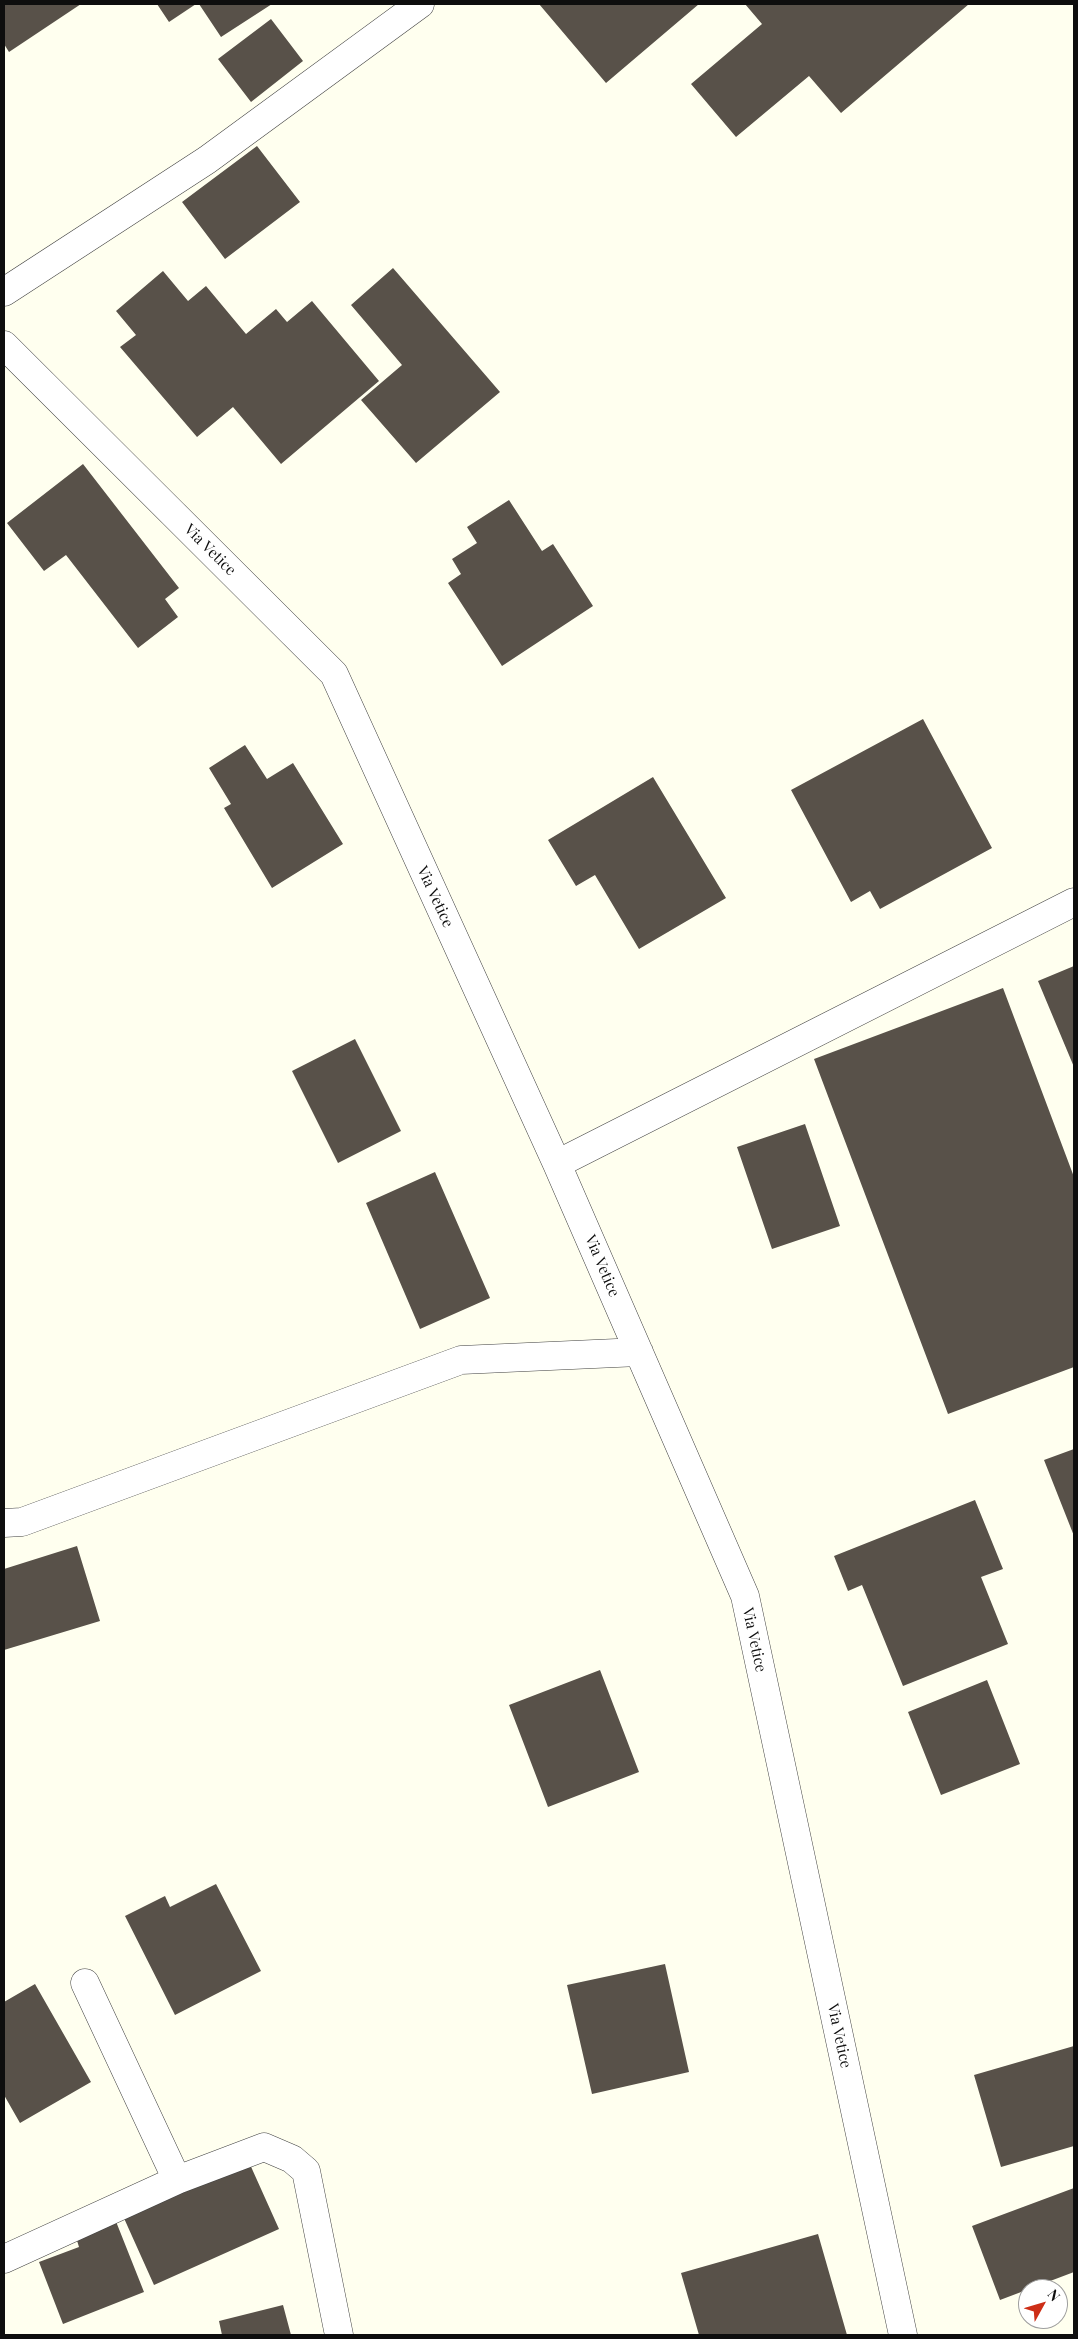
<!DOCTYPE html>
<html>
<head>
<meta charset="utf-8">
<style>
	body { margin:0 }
	#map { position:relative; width:1078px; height:2339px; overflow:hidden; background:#ffffef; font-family:"Playfair Display",serif }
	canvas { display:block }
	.frame { position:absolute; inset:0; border:5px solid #0e0e0e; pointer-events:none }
	.north { position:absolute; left:1018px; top:2279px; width:50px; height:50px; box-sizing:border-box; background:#fff; border:1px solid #9f9f9f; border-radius:50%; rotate:51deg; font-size:14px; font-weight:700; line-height:20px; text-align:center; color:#0e0e0e }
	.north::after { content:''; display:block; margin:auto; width:18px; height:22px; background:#cd2e17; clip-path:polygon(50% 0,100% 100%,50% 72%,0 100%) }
</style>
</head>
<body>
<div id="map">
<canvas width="1078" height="2339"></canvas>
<div class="frame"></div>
<div class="north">N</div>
</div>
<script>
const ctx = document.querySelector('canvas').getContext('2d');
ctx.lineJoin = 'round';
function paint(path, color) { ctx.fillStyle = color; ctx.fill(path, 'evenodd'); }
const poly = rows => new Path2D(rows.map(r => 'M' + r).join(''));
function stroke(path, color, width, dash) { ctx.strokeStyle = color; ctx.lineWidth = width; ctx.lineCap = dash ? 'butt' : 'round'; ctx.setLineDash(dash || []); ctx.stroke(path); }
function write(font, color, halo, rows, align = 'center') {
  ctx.font = font + ' "Playfair Display",serif'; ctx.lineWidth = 5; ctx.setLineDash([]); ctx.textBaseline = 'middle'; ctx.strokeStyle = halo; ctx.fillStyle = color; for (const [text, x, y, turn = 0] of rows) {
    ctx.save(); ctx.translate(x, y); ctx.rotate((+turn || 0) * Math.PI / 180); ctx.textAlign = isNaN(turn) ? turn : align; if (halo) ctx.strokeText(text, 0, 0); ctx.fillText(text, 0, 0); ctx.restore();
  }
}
paint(poly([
	[4,4,81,4,9,52,4,44],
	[157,4,196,4,169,22],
	[199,4,272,4,221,37],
	[539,4,699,4,606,83],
	[745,4,969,4,841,113,809,76,736,137,691,84,762,24],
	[271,19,303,61,251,102,218,59],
	[257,146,300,202,225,259,182,202],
	[393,268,500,392,416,463,361,400,402,365,351,305],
	[163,271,188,301,206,286,246,334,276,309,287,322,312,301,379,381,281,464,233,407,197,437,120,347,136,335,116,311],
	[83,464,179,588,165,599,178,617,138,648,66,555,44,571,7,523],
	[509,500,542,551,553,544,593,606,502,666,448,583,461,574,452,559,477,543,467,527],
	[923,719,992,848,880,909,870,891,851,902,791,790],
	[245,745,267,779,293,763,343,844,272,888,224,808,231,804,209,768],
	[653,777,726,898,639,949,595,875,576,886,548,840],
	[1074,966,1074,1067,1038,981],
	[1003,988,1074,1177,1074,1367,948,1414,814,1059],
	[355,1039,401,1131,338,1163,292,1071],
	[805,1124,840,1226,772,1249,737,1147],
	[435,1172,490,1298,420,1329,366,1203],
	[1074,1449,1074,1536,1044,1460],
	[975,1500,1003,1569,981,1577,1008,1644,903,1686,862,1585,848,1591,834,1556],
	[77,1546,100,1621,4,1650,4,1569],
	[600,1670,639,1772,548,1807,509,1705],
	[987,1680,1020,1764,941,1795,908,1712],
	[216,1884,261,1971,175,2015,125,1916,165,1896,170,1907],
	[665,1964,689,2072,592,2094,567,1985],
	[35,1984,91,2082,20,2123,4,2095,4,2002],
	[1074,2046,1074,2146,1001,2167,974,2075],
	[248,2160,279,2229,154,2285,123,2216],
	[1074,2188,1074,2272,1000,2300,972,2226],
	[115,2219,144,2292,63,2324,39,2262,79,2247,75,2234],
	[818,2234,847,2335,699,2335,681,2273],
	[283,2305,291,2335,222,2335,219,2321]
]), '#585149');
const street = poly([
	[4,292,207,160,420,4],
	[4,345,334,674,557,1164,745,1596,903,2335],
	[557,1164,1074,902],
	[4,1523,22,1522,461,1360,639,1352],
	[85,1983,177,2180],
	[4,2259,177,2180,264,2147,292,2159,306,2171,339,2335]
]);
stroke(street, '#414141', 29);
stroke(street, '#fff', 28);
write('15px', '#0e0e0e', '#fff', [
	["Via Vetice",210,550,45],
	["Via Vetice",435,897,65],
	["Via Vetice",602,1266,67],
	["Via Vetice",754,1640,78],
	["Via Vetice",839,2036,78]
]);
</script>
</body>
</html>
